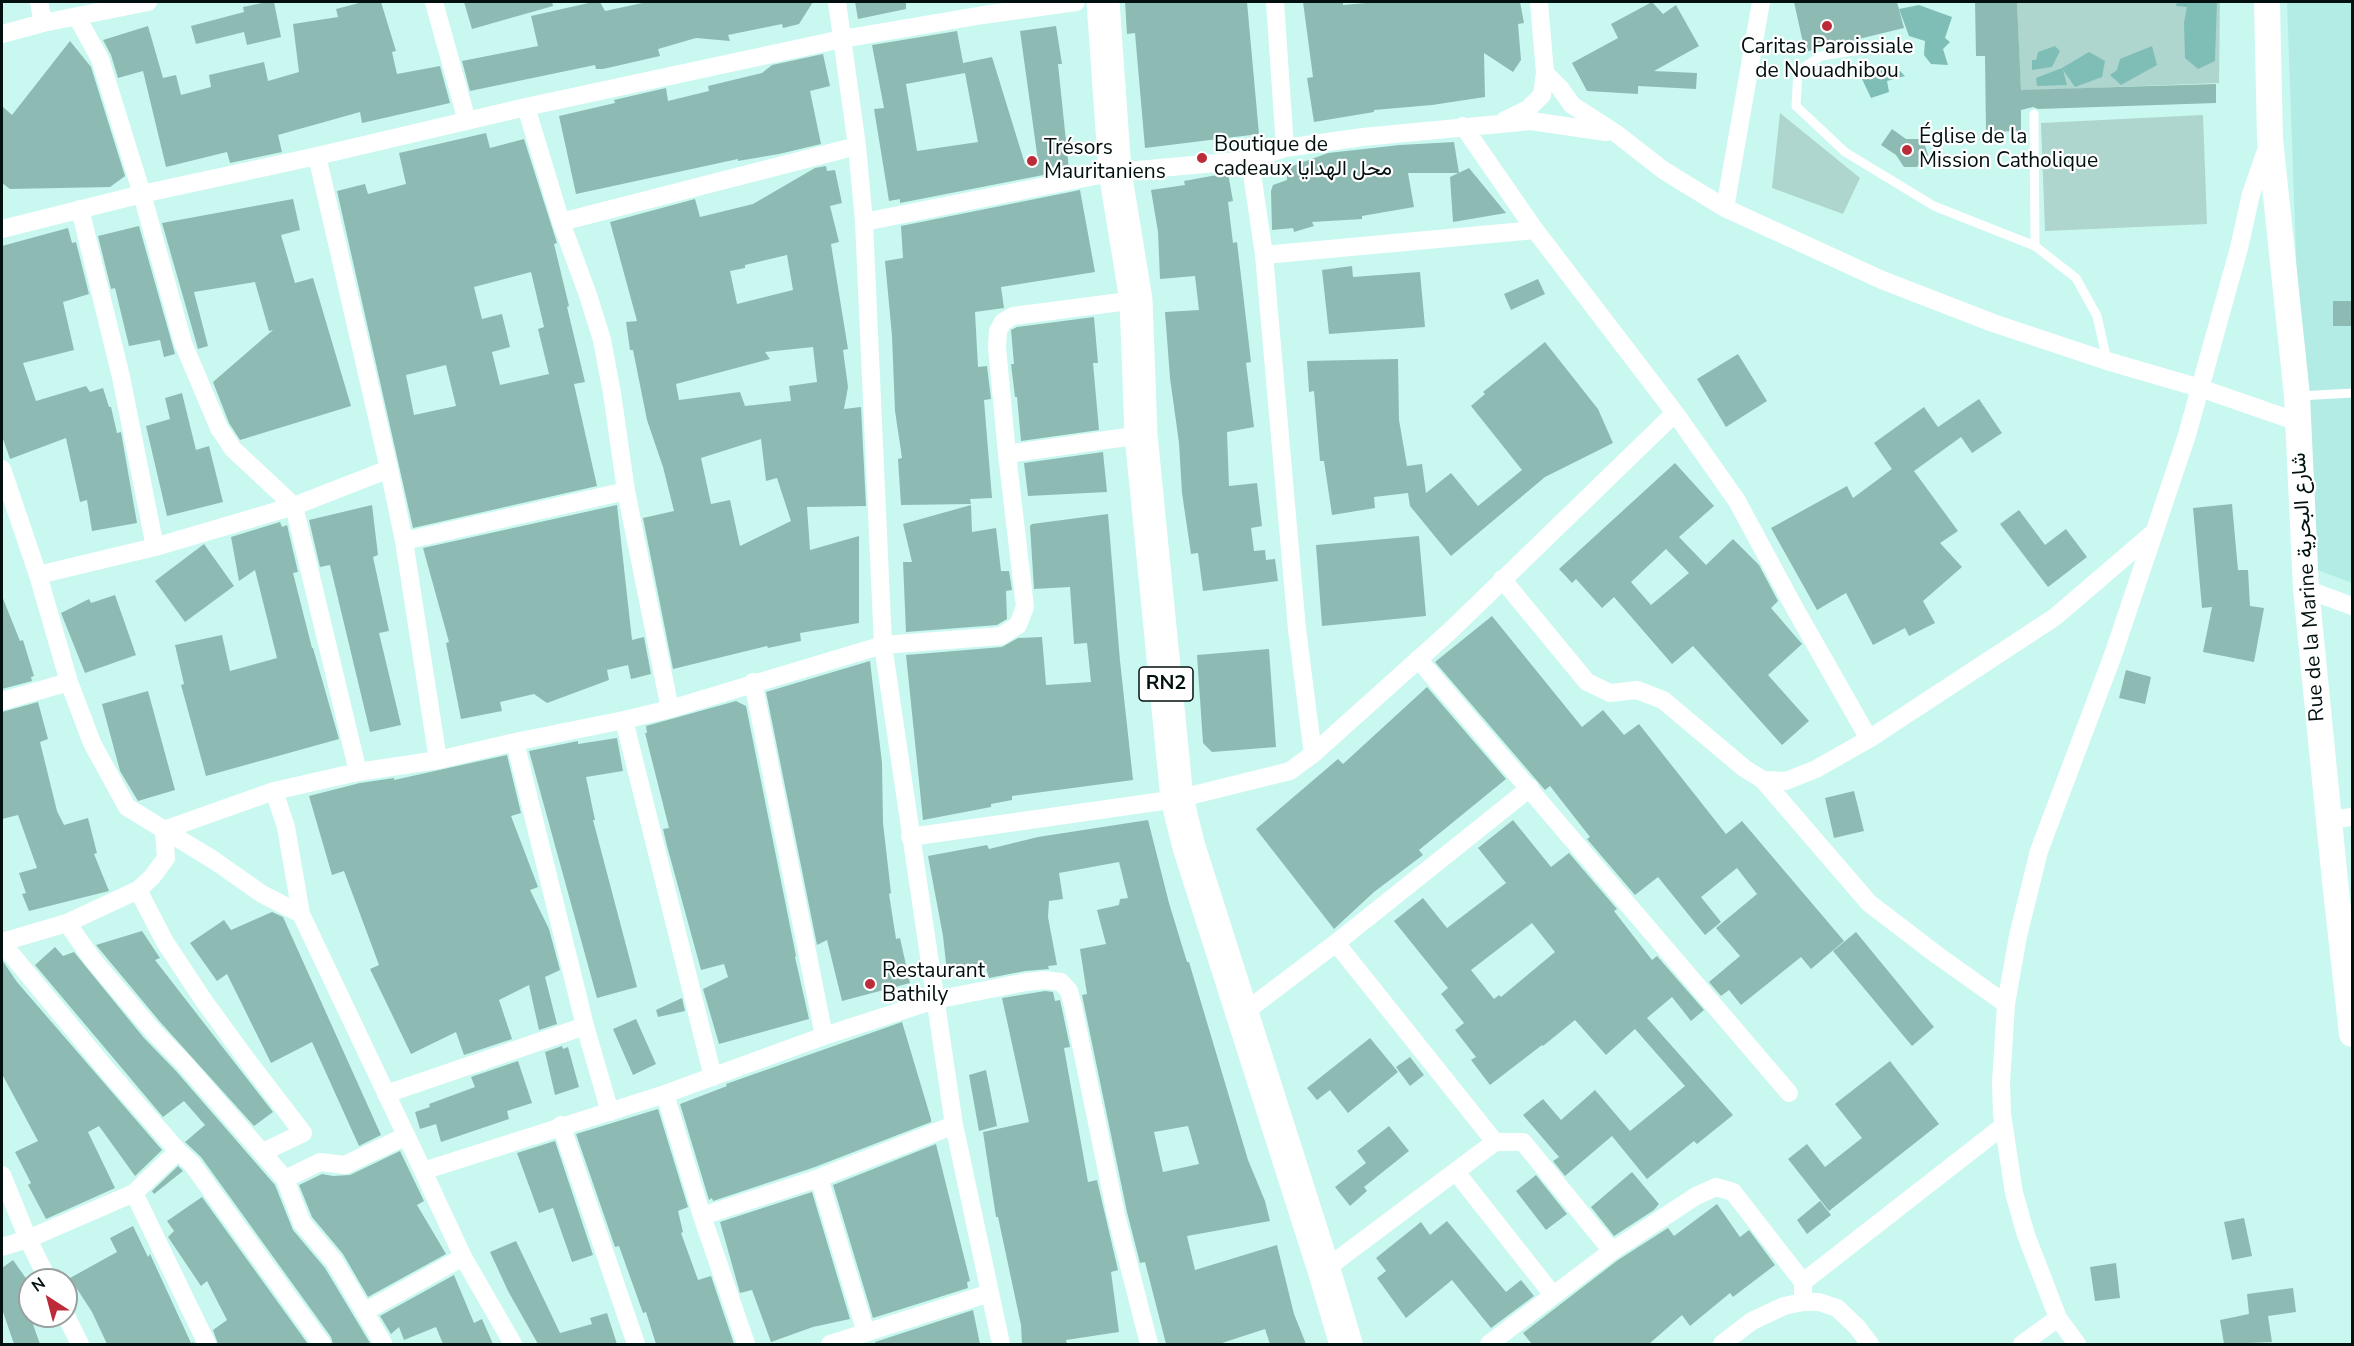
<!DOCTYPE html>
<html>
<head>
<meta charset="utf-8">
<style>
	body { margin:0 }
	#map { position:relative; width:2354px; height:1346px; overflow:hidden; background:#c9f8f1; font-family:"Nunito Sans",sans-serif }
	canvas { display:block }
	.frame { position:absolute; inset:0; border:3px solid #02110f; pointer-events:none }
	.north { position:absolute; left:18px; top:1268px; width:60px; height:60px; box-sizing:border-box; background:#fff; border:2px solid #9aa09f; border-radius:50%; rotate:324deg; font-size:16px; font-weight:700; line-height:24px; text-align:center; color:#02110f }
	.north::after { content:''; display:block; margin:auto; width:21px; height:27px; background:#bc2c38; clip-path:polygon(50% 0,100% 100%,50% 72%,0 100%) }
</style>
</head>
<body>
<div id="map">
<canvas width="2354" height="1346"></canvas>
<div class="frame"></div>
<div class="north">N</div>
</div>
<script>
const ctx = document.querySelector('canvas').getContext('2d');
ctx.lineJoin = 'round';
function paint(path, color) { ctx.fillStyle = color; ctx.fill(path, 'evenodd'); }
const poly = rows => new Path2D(rows.map(r => 'M' + r).join(''));
function stroke(path, color, width, dash) { ctx.strokeStyle = color; ctx.lineWidth = width; ctx.lineCap = dash ? 'butt' : 'round'; ctx.setLineDash(dash || []); ctx.stroke(path); }
function write(font, color, halo, rows, align = 'center') {
  ctx.font = font + ' "Nunito Sans",Vazirmatn,sans-serif'; ctx.lineWidth = 4.5; ctx.setLineDash([]); ctx.textBaseline = 'middle'; ctx.strokeStyle = halo; ctx.fillStyle = color; for (const [text, x, y, turn = 0] of rows) {
    ctx.save(); ctx.translate(x, y); ctx.rotate((+turn || 0) * Math.PI / 180); ctx.textAlign = isNaN(turn) ? turn : align; if (halo) ctx.strokeText(text, 0, 0); ctx.fillText(text, 0, 0); ctx.restore();
  }
}
paint(poly([
	[2287,2,2352,2,2352,583,2307,566]
]), '#b3ece4');
paint(poly([
	[2017,2,2220,2,2219,83,2040,90,2021,96],
	[1780,113,1860,178,1843,214,1772,188],
	[2203,115,2207,224,2045,231,2041,123]
]), '#afd5cf');
paint(poly([
	[2177,2,2217,2,2215,61,2198,69,2185,58,2184,23,2187,7,2176,6],
	[1919,5,1952,17,1945,38,1950,42,1943,49,1948,65,1931,64,1924,55,1925,41,1909,36,1899,9],
	[2055,46,2060,51,2052,67,2032,70,2032,60,2036,60,2038,52],
	[2152,46,2157,65,2121,85,2110,75,2117,70,2120,59],
	[2089,52,2105,61,2102,77,2075,87,2063,70,2067,85,2037,86,2036,78,2062,68],
	[1875,69,1900,71,1905,76,1887,81,1889,92,1871,98,1862,79]
]), '#7fbeb6');
paint(poly([
	[267,2,274,2,281,37,247,45,244,32,196,44,191,26,244,12,243,7],
	[363,2,381,2,396,51,392,52,397,74,440,66,450,103,362,123,360,112,278,135,282,152,230,163,227,152,166,167,143,71,118,78,111,55,103,40,148,26,163,78,176,75,181,95,211,87,209,75,264,62,268,81,299,72,293,24,338,17,336,9],
	[464,2,552,2,553,6,472,29],
	[593,2,600,2,605,11,647,2,813,2,799,24,783,28,782,24,728,35,730,41,696,38,658,49,660,56,603,69,596,69,595,65,470,91,462,61,538,46,531,16],
	[855,2,906,2,906,9,858,19],
	[1125,2,1247,2,1259,134,1145,148,1135,33,1127,34],
	[1303,2,1343,2,1343,5,1377,2,1520,2,1524,23,1518,24,1521,60,1513,72,1484,53,1485,97,1432,105,1374,110,1374,112,1314,122,1307,78,1313,77],
	[1652,2,1663,14,1676,5,1699,46,1654,71,1697,73,1696,89,1638,86,1638,94,1587,91,1572,63,1618,38,1611,24],
	[1794,2,1897,2,1904,28,1805,52],
	[1975,2,2017,2,2021,90,2216,84,2216,103,2038,109,2033,107,2021,110,2021,131,1986,132,1985,56,1976,56],
	[1056,26,1062,64,1058,64,1069,170,900,203,900,199,889,201,874,109,884,108,872,45,957,31,965,73,963,63,992,57,1025,164,1038,161,1020,31],
	[965,73,978,142,917,151,906,84],
	[70,41,91,67,125,176,110,187,10,189,2,183,2,106,12,115],
	[823,54,830,86,810,91,821,144,779,154,738,161,738,159,576,194,559,116,615,103,614,100,666,88,668,101,709,91,708,86,762,73,772,65],
	[1892,129,1906,139,1923,139,1928,155,1917,167,1904,167,1896,155,1881,145],
	[486,133,490,148,524,139,557,243,554,244,569,306,567,307,585,382,574,384,597,486,413,528,337,191,365,184,368,194,406,184,399,153],
	[531,272,544,327,538,329,549,374,500,385,492,352,510,347,502,314,482,319,474,287],
	[446,365,456,406,414,415,406,375],
	[1454,142,1459,173,1408,173,1414,207,1362,216,1362,219,1312,222,1314,226,1294,232,1293,228,1272,230,1271,191,1273,185,1287,180,1287,168,1328,153,1400,145],
	[826,166,827,171,835,170,842,203,830,206,839,242,831,244,848,349,843,350,848,387,844,409,861,407,866,506,807,507,810,550,859,536,859,623,800,633,801,641,768,648,767,646,673,669,643,518,674,511,663,467,647,420,633,350,630,350,626,322,637,321,610,222,695,199,700,217,753,204,815,168],
	[787,255,793,290,737,304,730,271,745,268,745,265],
	[813,347,817,382,789,386,791,401,745,406,740,392,679,400,676,384,770,359,765,352],
	[761,439,766,481,777,478,791,521,740,546,730,500,711,504,701,458],
	[1469,168,1506,213,1453,222,1450,177],
	[1228,173,1233,201,1228,202,1233,243,1237,242,1248,336,1251,362,1246,363,1254,427,1227,432,1229,486,1257,483,1262,526,1251,528,1254,551,1265,550,1266,560,1275,559,1278,581,1203,591,1198,553,1191,554,1182,493,1179,443,1170,378,1165,312,1199,310,1195,276,1160,279,1158,232,1151,190,1185,185,1184,181],
	[1080,190,1095,272,1001,287,1004,308,975,312,978,367,987,366,991,399,984,400,992,498,970,499,971,504,901,505,898,459,902,458,895,411,892,336,885,261,903,258,901,226],
	[293,199,300,230,281,235,295,283,313,278,351,406,240,440,229,423,213,382,273,330,269,331,255,282,194,292,208,346,198,349,162,223],
	[139,226,175,354,164,357,160,340,129,346,115,288,111,289,98,236],
	[68,228,72,243,76,242,89,294,63,302,74,350,23,363,36,401,86,386,90,392,103,388,109,407,111,407,117,433,121,432,137,523,92,531,87,500,80,502,66,438,10,459,2,436,2,246],
	[1352,266,1353,277,1420,272,1425,327,1329,334,1322,270],
	[1538,279,1545,294,1511,310,1504,294],
	[2333,301,2352,301,2352,326,2333,326],
	[1094,317,1098,363,1093,363,1099,430,1021,441,1017,397,1015,397,1011,364,1014,364,1011,330,1017,327],
	[1545,342,1598,409,1613,443,1545,477,1451,556,1410,506,1408,493,1374,497,1375,508,1332,515,1324,461,1320,461,1314,391,1309,392,1307,361,1398,359,1399,420,1407,466,1422,464,1426,493,1451,473,1478,506,1522,470,1471,406,1485,394,1483,392],
	[1738,354,1767,401,1726,427,1697,379],
	[182,393,196,450,209,446,223,502,167,516,146,426,170,419,165,398],
	[1979,399,2002,433,1972,453,1961,437,1914,471,1958,531,1940,543,1962,567,1923,601,1935,623,1909,636,1905,628,1873,645,1846,593,1817,610,1771,528,1847,486,1853,498,1892,469,1874,443,1924,407,1938,427],
	[1103,452,1107,492,1028,496,1024,463],
	[1675,463,1714,506,1679,537,1706,565,1733,539,1759,565,1778,601,1771,608,1802,644,1768,675,1809,721,1782,745,1693,646,1672,664,1614,597,1602,608,1576,579,1572,583,1559,569],
	[1666,549,1689,573,1651,605,1631,582],
	[2232,504,2238,570,2248,570,2250,606,2264,608,2254,662,2203,652,2212,607,2202,608,2193,508],
	[372,505,378,555,373,557,389,631,379,633,401,725,370,732,330,565,320,567,309,520],
	[617,505,632,640,644,637,651,674,631,679,628,665,607,670,609,680,547,703,534,694,500,702,502,711,461,719,446,643,449,642,423,548],
	[971,505,972,532,996,528,1001,571,1009,571,1012,590,1006,591,1007,619,997,625,906,632,903,562,912,562,903,524],
	[2019,510,2045,545,2066,529,2087,557,2048,587,2000,524],
	[1108,514,1120,661,1133,780,1012,796,1012,800,991,804,991,807,923,820,906,655,1002,647,1018,638,1042,637,1046,685,1091,682,1087,643,1074,644,1070,587,1034,589,1030,526,1032,524],
	[280,522,282,527,287,525,298,572,293,573,312,648,313,648,339,739,206,776,181,685,184,684,175,645,222,635,230,671,277,658,255,570,239,581,231,537],
	[1419,536,1426,616,1322,626,1316,545],
	[204,544,234,586,185,622,155,581],
	[115,595,136,655,85,673,61,613,89,599,91,603],
	[2,596,20,641,23,640,34,676,31,677,32,681,2,689],
	[1492,616,1582,727,1603,710,1624,735,1639,724,1726,834,1742,821,1844,941,1811,969,1801,957,1741,1005,1729,990,1721,996,1709,982,1740,956,1716,928,1757,894,1737,868,1701,897,1721,922,1705,935,1658,877,1635,895,1587,839,1590,837,1550,786,1545,790,1435,662],
	[1269,649,1276,747,1212,752,1203,743,1197,655],
	[870,661,882,763,883,823,891,893,889,894,896,939,900,938,910,983,842,1001,827,940,817,945,766,692],
	[2126,670,2151,677,2145,704,2119,698],
	[1427,687,1506,779,1419,850,1423,855,1374,892,1334,929,1256,829,1338,759,1343,764],
	[148,691,175,790,138,801,120,771,102,704],
	[736,701,746,706,796,956,795,957,809,1019,719,1044,703,989,728,977,724,964,701,970,667,846,663,829,669,828,645,733,647,733,646,726],
	[38,702,48,739,40,742,57,811,64,825,88,818,97,853,94,854,109,891,29,911,22,894,26,893,19,873,37,868,18,815,2,819,2,712],
	[617,738,623,771,586,777,595,820,593,820,637,987,597,998,529,751,578,741,578,744],
	[507,755,521,813,511,816,538,887,530,890,549,929,560,970,545,977,557,1024,539,1030,529,985,499,1000,512,1039,464,1055,456,1032,411,1054,370,969,379,965,344,871,332,875,309,796,360,783,394,778,394,780],
	[1854,791,1864,831,1834,838,1825,798],
	[1148,820,1169,903,1187,962,1189,962,1248,1160,1265,1201,1270,1221,1187,1236,1195,1270,1277,1245,1294,1314,1306,1344,1270,1344,1265,1329,1219,1344,1166,1344,1145,1262,1140,1263,1127,1212,1082,995,1087,994,1080,949,1106,944,1097,910,1119,905,1120,899,1128,898,1119,862,1059,873,1063,899,1049,901,1048,917,1057,965,1048,966,1049,969,1025,971,989,978,984,962,947,972,943,936,928,856,987,845,989,849,1038,837],
	[1188,1126,1199,1164,1163,1172,1154,1132],
	[1513,820,1551,867,1569,853,1617,909,1614,911,1652,960,1657,956,1704,1010,1691,1021,1672,997,1647,1018,1733,1115,1697,1144,1694,1141,1647,1179,1612,1136,1565,1176,1553,1161,1559,1157,1523,1115,1543,1099,1561,1120,1595,1090,1630,1131,1685,1086,1635,1029,1606,1055,1575,1020,1543,1046,1542,1045,1490,1085,1471,1060,1476,1057,1455,1030,1464,1023,1441,994,1448,988,1394,921,1423,898,1447,928,1506,883,1478,848],
	[1532,923,1555,952,1501,997,1499,995,1494,999,1471,970],
	[272,912,283,917,381,1135,359,1146,312,1042,271,1063,227,974,217,981,190,943,224,920,231,930],
	[142,931,160,958,155,960,273,1112,254,1126,161,1023,96,945],
	[1856,932,1934,1027,1912,1046,1833,951],
	[55,947,63,956,74,952,144,1038,176,1071,275,1185,293,1230,325,1268,370,1343,333,1344,331,1337,201,1157,185,1142,205,1125,184,1101,163,1117,35,965],
	[2,960,17,982,162,1150,135,1176,99,1126,88,1132,115,1188,46,1219,28,1185,31,1183,15,1152,38,1141,2,1074],
	[1045,991,1053,992,1055,1001,1060,1000,1062,1009,1070,1047,1064,1048,1088,1182,1097,1180,1118,1270,1111,1272,1119,1332,1066,1340,1067,1344,1022,1344,1021,1325,998,1217,996,1217,983,1132,1029,1122,1002,998],
	[682,998,685,1011,658,1017,656,1010],
	[636,1019,656,1064,633,1075,613,1029],
	[902,1022,931,1119,931,1122,815,1167,713,1201,712,1198,709,1200,680,1104,727,1086,726,1084],
	[1370,1038,1398,1072,1348,1113,1330,1090,1317,1100,1307,1088],
	[562,1046,563,1049,568,1047,579,1087,555,1095,545,1052],
	[1410,1057,1424,1075,1410,1086,1396,1067],
	[518,1061,532,1103,507,1111,509,1119,441,1142,436,1124,420,1129,415,1112,430,1107,429,1104,475,1087,471,1077],
	[1890,1061,1939,1124,1829,1211,1788,1159,1807,1144,1825,1167,1862,1138,1835,1104],
	[986,1070,997,1126,979,1131,969,1075],
	[658,1109,688,1207,678,1211,683,1232,681,1233,698,1280,711,1276,734,1344,656,1344,646,1312,643,1313,619,1246,615,1247,576,1134],
	[1389,1126,1409,1151,1364,1187,1367,1191,1350,1206,1335,1187,1366,1163,1357,1151],
	[555,1141,593,1255,572,1262,553,1208,539,1213,517,1153],
	[936,1144,970,1281,967,1282,968,1288,873,1318,833,1185],
	[400,1151,424,1201,417,1205,446,1254,368,1297,343,1254,312,1217,299,1185,322,1174,333,1176,350,1175],
	[178,1166,183,1171,154,1194,152,1191],
	[1632,1172,1659,1204,1654,1210,1614,1236,1591,1207],
	[1536,1175,1567,1214,1546,1230,1516,1191],
	[812,1192,850,1319,813,1327,771,1342,752,1290,740,1293,720,1222],
	[202,1197,308,1344,218,1344,213,1330,227,1320,207,1281,201,1286,168,1237,174,1231,167,1221],
	[1820,1201,1831,1215,1807,1234,1797,1220],
	[1717,1204,1740,1237,1749,1230,1775,1265,1733,1297,1730,1293,1690,1326,1682,1315,1649,1344,1532,1344,1523,1333,1618,1260,1668,1228,1674,1236],
	[2244,1218,2252,1256,2232,1260,2224,1222],
	[1447,1221,1506,1292,1521,1280,1534,1296,1491,1328,1452,1280,1406,1318,1377,1278,1386,1271,1376,1258,1421,1222,1430,1235],
	[133,1226,148,1257,150,1254,191,1343,193,1342,195,1344,107,1344,92,1312,70,1278,117,1252,110,1238],
	[516,1241,560,1333,592,1324,590,1318,607,1313,617,1344,538,1344,508,1291,490,1252],
	[13,1260,30,1284,30,1316,40,1344,14,1344,2,1309,2,1268],
	[2116,1263,2120,1298,2095,1301,2090,1267],
	[454,1275,474,1323,482,1319,493,1344,443,1344,436,1327,404,1340,399,1327,391,1334,380,1316],
	[2293,1288,2296,1312,2268,1316,2272,1342,2224,1344,2220,1320,2249,1314,2247,1294],
	[973,1310,980,1344,875,1344,875,1342]
]), '#8ebab4');
stroke(poly([
	[1899,44,1821,56,1798,71,1796,106,1845,152,1934,206,2035,246,2076,278,2097,316,2107,361],
	[2034,114,2035,246],
	[2300,396,2352,393]
]), '#fff', 9);
stroke(poly([
	[39,2,43,23],
	[434,2,467,121],
	[837,2,857,146,864,222,883,645,954,1125,1001,1344],
	[1275,2,1285,148],
	[77,17,100,59,142,194,183,343,219,428,233,449,294,506,358,772],
	[2,34,43,23,148,2],
	[1545,73,1560,88,1572,105,1617,134,1663,170,1725,208,1882,280,1993,323,2107,361,2200,388,2298,422],
	[526,107,561,222,588,295,602,340,612,393,626,491,670,709],
	[1505,120,1528,109,1542,95,1545,73,1539,2],
	[1463,126,1535,230,1675,413,1737,501,1794,607,1869,739],
	[317,156,389,469,404,541,438,760],
	[1250,160,1264,255,1297,629,1313,754],
	[1725,208,1761,2],
	[80,209,121,377,155,547],
	[561,222,857,146],
	[864,222,1115,172,1250,160,1285,148,1363,137,1531,121,1606,132],
	[2,229,142,194,317,156,526,107,842,39,983,15,1076,2],
	[1264,255,1535,230],
	[1007,454,1141,435],
	[2,469,38,575,69,682,92,743,127,807,215,861,262,894,301,914],
	[404,541,626,491],
	[38,575,155,547,294,506,389,469],
	[1502,579,1587,682,1610,693,1637,690,1663,700,1744,768,1763,780,1786,781,1816,769,1869,739,2055,617,2153,533],
	[2306,589,2352,606],
	[1418,659,1789,1093],
	[753,682,824,1036],
	[2,701,69,682],
	[624,720,713,1077],
	[515,742,585,1026,610,1112],
	[1763,780,1869,903,1937,955,2006,1004],
	[274,791,286,827,301,914,423,1171,665,1094,824,1036,935,1000,1026,982,1045,980,1061,982,1069,991,1073,1006,1116,1215,1149,1344],
	[2328,820,2352,817],
	[910,837,1177,799,1290,771,1313,754,1450,631,1675,413],
	[138,890,165,942,204,1001,247,1060,303,1133,263,1152],
	[67,923,93,960,153,1031,184,1063,285,1179,302,1223,334,1261,383,1343,382,1344],
	[2,942,67,923,138,890,152,877,166,858,164,830,274,791,358,772,438,760,515,742,624,720,670,709,883,645,1001,636,1018,625,1025,607,1007,454,997,347,998,331,1003,322,1013,316,1136,300],
	[2,943,107,1070,178,1151,192,1164,322,1344],
	[1336,943,1495,1142],
	[1242,1014,1336,943,1530,788],
	[386,1094,585,1026],
	[665,1094,702,1216,746,1344],
	[561,1125,636,1344],
	[423,1171,463,1257,513,1344],
	[1456,1172,1553,1295],
	[2,1175,28,1239,48,1280],
	[819,1178,866,1333],
	[285,1179,320,1162,345,1165,406,1136],
	[134,1193,178,1151],
	[702,1216,819,1178,954,1125],
	[2,1247,28,1239,134,1193,207,1344],
	[1324,1270,1495,1142,1523,1142,1612,1251],
	[1803,1282,2003,1126],
	[364,1312,463,1257],
	[66,1316,80,1344],
	[830,1344,990,1293],
	[1489,1344,1612,1251,1696,1196,1716,1187,1733,1192,1803,1282,1803,1302],
	[1722,1344,1752,1321,1784,1306,1803,1302,1819,1302,1837,1308,1857,1327,1870,1344],
	[2022,1344,2058,1318],
	[2077,1344,2058,1318,2026,1235,2014,1193,2002,1114,2001,1083,2006,1004,2018,936,2039,851,2113,655,2187,435,2239,248,2251,194,2268,145]
]), '#fff', 18);
stroke(poly([
	[2267,2,2270,139,2297,396,2306,589,2335,881,2352,1034]
]), '#fff', 26);
stroke(poly([
	[1103,2,1115,172,1136,300,1141,435,1177,799,1189,847,1324,1270,1346,1344]
]), '#fff', 33);
for (const [x, y, r, color] of [
	[1827,26,6,"#bc2c38"],
	[1907,150,6,"#bc2c38"],
	[1202,158,6,"#bc2c38"],
	[1032,161,6,"#bc2c38"],
	[870,984,6,"#bc2c38"]
]) { const dot = new Path2D(); dot.arc(x, y, r, 0, 2 * Math.PI); ctx.fillStyle = color; ctx.fill(dot); stroke(dot, '#fff', 2); }
for (const [x, y, w] of [
	[1166,684,54]
]) { const box = new Path2D(); box.roundRect(x - w / 2, y - 17, w, 34, 4.5); ctx.fillStyle = '#fff'; ctx.fill(box); stroke(box, '#02110f', 1.5); }
write('bold 20px', '#02110f', null, [
	["RN2",1166,684]
]);
write('21px', '#02110f', '#fff', [
	["Caritas Paroissiale",1827,48,"center"],
	["de Nouadhibou",1827,72,"center"],
	["Église de la",1919,138],
	["Mission Catholique",1919,162],
	["Boutique de",1214,146],
	["cadeaux محل الهدايا",1214,170],
	["Trésors",1044,149],
	["Mauritaniens",1044,173],
	["Restaurant",882,972],
	["Bathily",882,996]
], 'left');
write('21px', '#02110f', '#fff', [
	["Rue de la Marine شارع البحرية",2309,587,-94]
]);
</script>
</body>
</html>
